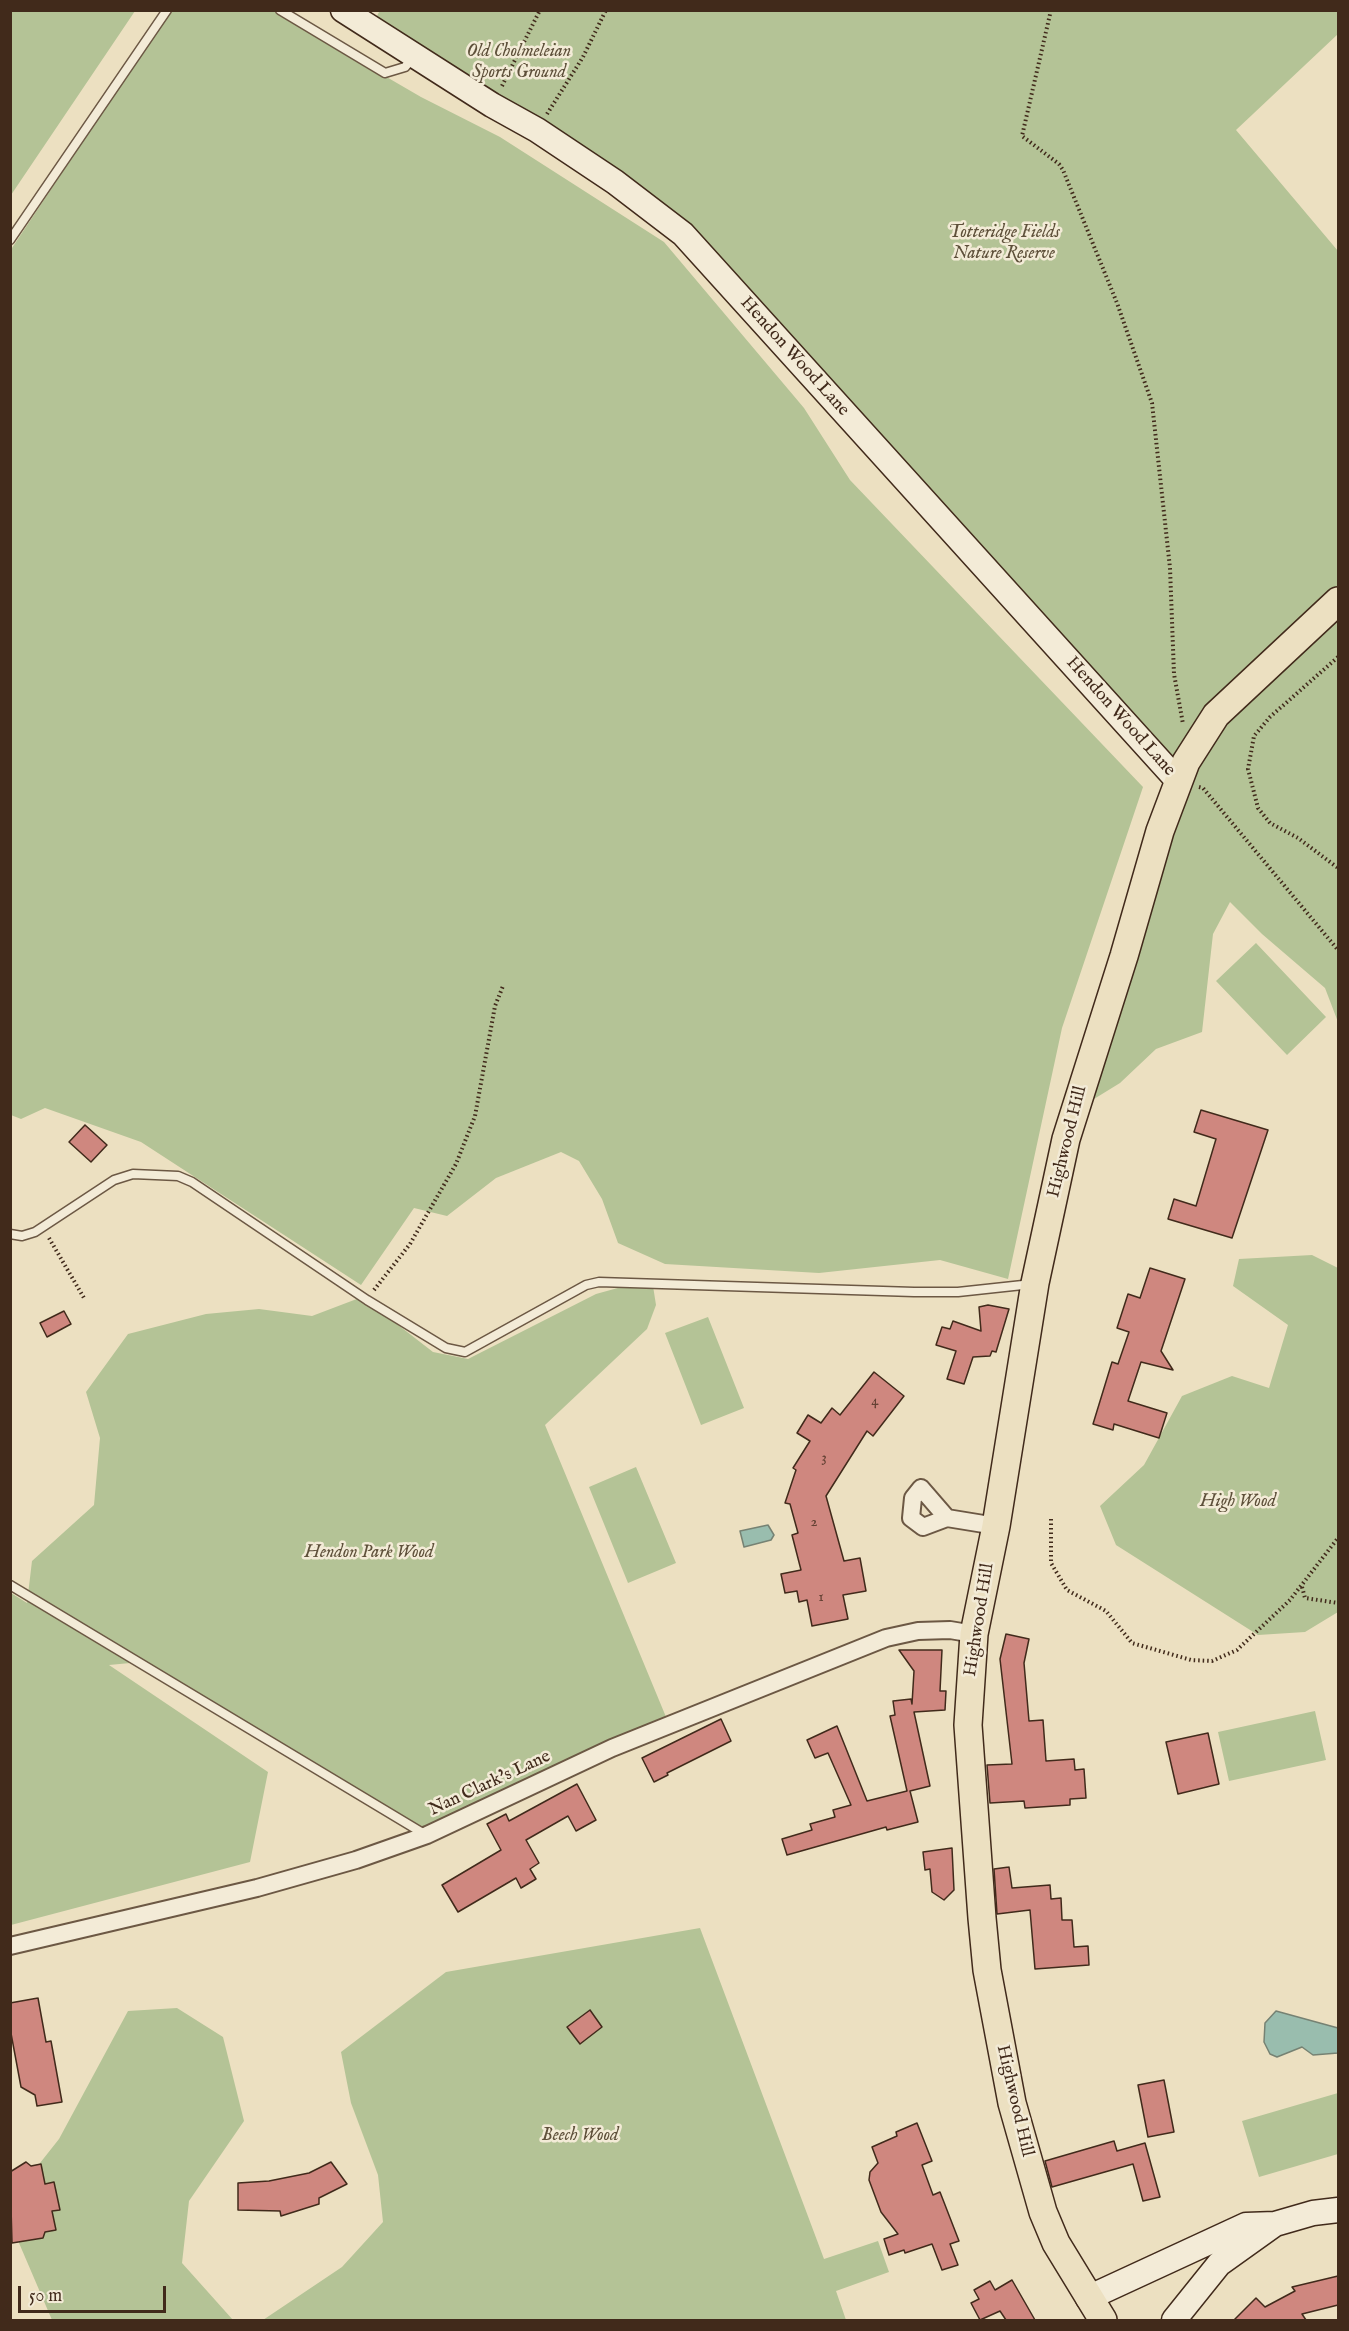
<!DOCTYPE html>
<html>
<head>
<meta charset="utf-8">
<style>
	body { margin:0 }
	#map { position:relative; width:1349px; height:2331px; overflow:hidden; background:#ece0c1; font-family:"IM FELL English",serif }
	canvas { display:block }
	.frame { position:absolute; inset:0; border:12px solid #412a1b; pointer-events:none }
	.scale { position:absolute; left:18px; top:2286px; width:148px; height:27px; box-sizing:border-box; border:3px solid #412a1b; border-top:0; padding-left:8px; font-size:18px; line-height:21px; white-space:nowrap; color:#412a1b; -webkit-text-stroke:4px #f3ebd7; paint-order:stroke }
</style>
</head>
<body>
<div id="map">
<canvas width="1349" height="2331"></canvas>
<div class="frame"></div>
<div class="scale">50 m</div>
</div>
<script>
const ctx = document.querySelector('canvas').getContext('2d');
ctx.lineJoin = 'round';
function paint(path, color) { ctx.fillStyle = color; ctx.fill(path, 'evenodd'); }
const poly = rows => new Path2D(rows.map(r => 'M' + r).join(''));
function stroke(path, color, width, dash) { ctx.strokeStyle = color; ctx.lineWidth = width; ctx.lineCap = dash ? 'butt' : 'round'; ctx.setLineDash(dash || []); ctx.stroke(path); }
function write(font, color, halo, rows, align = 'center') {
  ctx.font = font + ' "IM FELL English",serif'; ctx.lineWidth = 5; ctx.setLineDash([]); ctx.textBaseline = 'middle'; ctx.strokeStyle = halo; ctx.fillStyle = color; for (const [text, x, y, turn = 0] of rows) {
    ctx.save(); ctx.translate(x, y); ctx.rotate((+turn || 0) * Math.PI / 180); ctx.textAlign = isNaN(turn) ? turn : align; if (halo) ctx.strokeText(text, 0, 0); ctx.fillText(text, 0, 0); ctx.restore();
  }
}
paint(poly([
	[11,10,135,11,11,195,10,11],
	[170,10,273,11,421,97,500,137,664,242,804,408,850,480,1143,787,1062,1028,1008,1279,940,1260,819,1273,665,1264,618,1243,602,1199,579,1161,561,1152,496,1178,447,1216,414,1208,361,1285,141,1142,45,1108,21,1119,11,1115,10,251],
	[380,10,1338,11,1338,34,1236,130,1338,251,1338,1022,1325,988,1262,934,1230,902,1213,934,1202,1032,1156,1049,1120,1083,1094,1099,1100,1018,1180,797,1192,785,683,234,371,28],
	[1256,943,1326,1017,1287,1055,1216,981],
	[1312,1255,1338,1268,1338,1612,1305,1632,1258,1635,1116,1545,1100,1506,1144,1465,1182,1396,1232,1376,1269,1388,1288,1325,1233,1286,1239,1259],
	[625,1286,653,1286,656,1305,647,1329,545,1425,671,1729,427,1835,141,1662,109,1665,268,1772,250,1862,11,1925,11,1593,27,1603,32,1561,94,1505,100,1438,86,1392,128,1334,206,1314,259,1309,312,1316,362,1297,433,1352,468,1359,596,1294],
	[708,1317,744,1408,701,1425,665,1333],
	[636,1467,676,1563,628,1583,589,1487],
	[1315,1711,1326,1760,1229,1781,1218,1732],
	[700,1928,824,2259,878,2241,889,2272,836,2291,846,2320,263,2320,342,2267,383,2222,378,2175,351,2103,341,2052,446,1972],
	[177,2008,223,2037,244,2121,189,2201,182,2263,233,2320,52,2320,19,2243,25,2182,59,2139,128,2011],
	[1338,2093,1338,2154,1259,2177,1242,2121]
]), '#b4c396');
const water = poly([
	[768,1525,774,1535,771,1540,744,1547,740,1531,768,1525],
	[1276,2011,1338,2028,1338,2053,1313,2055,1302,2047,1277,2057,1270,2054,1264,2042,1265,2023,1276,2011]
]);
paint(water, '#99bdae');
stroke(water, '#768273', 1.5);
const building = poly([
	[1201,1110,1268,1130,1232,1238,1168,1219,1174,1199,1196,1206,1216,1139,1194,1132,1201,1110],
	[85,1125,107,1145,91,1162,69,1142,85,1125],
	[1150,1268,1185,1279,1161,1351,1173,1370,1141,1362,1128,1401,1167,1413,1159,1438,1114,1424,1113,1430,1093,1424,1112,1362,1118,1364,1129,1332,1117,1328,1128,1294,1140,1298,1150,1268],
	[988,1305,1009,1309,996,1352,992,1351,990,1356,973,1357,964,1384,947,1379,956,1351,936,1345,942,1327,950,1329,953,1321,981,1331,979,1307,988,1305],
	[64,1311,71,1324,47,1337,40,1323,64,1311],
	[874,1372,904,1396,873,1436,867,1431,826,1496,844,1561,860,1558,866,1591,843,1595,848,1619,812,1626,807,1600,799,1602,797,1591,785,1593,781,1574,801,1570,792,1535,798,1533,790,1504,785,1503,796,1470,793,1468,810,1441,797,1433,808,1415,821,1423,832,1408,840,1415,874,1372],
	[1006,1634,1029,1639,1024,1663,1029,1721,1043,1720,1046,1761,1074,1759,1075,1770,1084,1769,1086,1798,1070,1799,1070,1805,1025,1808,1024,1801,990,1803,987,1765,1012,1764,1000,1659,1006,1634],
	[899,1650,942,1650,940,1691,946,1691,945,1710,914,1712,930,1786,910,1791,918,1822,887,1830,886,1827,787,1855,782,1839,812,1830,810,1824,835,1817,833,1810,851,1805,828,1753,815,1758,807,1740,837,1726,867,1801,907,1791,890,1716,895,1715,893,1701,911,1699,912,1704,914,1671,899,1650],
	[721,1719,731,1741,667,1773,668,1775,654,1782,642,1758,721,1719],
	[1208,1733,1219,1784,1178,1794,1166,1742,1208,1733],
	[577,1784,596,1820,576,1831,568,1816,526,1840,539,1863,530,1869,536,1879,521,1888,516,1878,458,1912,442,1885,501,1850,487,1824,506,1814,509,1821,577,1784],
	[952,1848,954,1890,944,1900,932,1892,930,1869,925,1870,923,1852,952,1848],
	[1009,1867,1012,1888,1050,1885,1051,1899,1061,1898,1062,1920,1072,1920,1074,1947,1088,1946,1089,1965,1035,1969,1030,1910,997,1914,994,1869,1009,1867],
	[38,1998,46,2042,51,2041,62,2102,37,2106,35,2095,21,2087,10,2028,10,2003,38,1998],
	[590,2010,602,2027,580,2044,567,2027,590,2010],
	[1164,2080,1174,2132,1148,2137,1138,2085,1164,2080],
	[917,2123,932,2161,922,2165,933,2195,940,2192,959,2241,950,2244,958,2265,942,2270,932,2244,905,2253,904,2250,889,2255,884,2239,898,2234,881,2212,869,2180,870,2172,878,2163,872,2147,897,2136,896,2132,917,2123],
	[1114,2141,1117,2151,1145,2143,1160,2197,1143,2201,1133,2164,1052,2187,1045,2161,1114,2141],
	[26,2162,31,2166,41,2164,45,2184,54,2182,60,2210,52,2211,56,2230,45,2232,43,2238,12,2243,10,2172,26,2162],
	[331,2162,347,2184,319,2198,319,2204,281,2216,280,2211,238,2210,238,2183,269,2181,309,2173,331,2162],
	[1338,2276,1338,2305,1302,2314,1306,2320,1234,2320,1256,2298,1265,2307,1295,2291,1292,2287,1338,2276],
	[1012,2280,1035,2320,1006,2320,1000,2311,980,2320,971,2303,979,2299,974,2290,990,2281,995,2290,1012,2280]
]);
paint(building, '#cf877f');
stroke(building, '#412a1b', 1.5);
const service = poly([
	[280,10,385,73,405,67,413,58],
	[10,240,167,10],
	[10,1234,22,1236,35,1232,114,1180,133,1174,178,1176,192,1182,367,1300,446,1348,465,1352,586,1285,599,1282,914,1292,958,1292,1032,1284],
	[10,1585,426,1835]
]);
const minor = poly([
	[947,1518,923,1527,911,1518,913,1498,921,1488,947,1518,996,1526],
	[10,1946,257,1888,356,1860,427,1835,612,1748,886,1638,918,1631,950,1630,974,1634]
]);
const secondary = poly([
	[343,10,492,105,537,130,615,182,683,234,1178,781],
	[1088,2298,1246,2225,1275,2224,1313,2213,1338,2210],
	[1174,2320,1219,2264,1275,2224]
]);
const primary = poly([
	[1103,2320,1056,2243,1043,2212,1012,2103,987,1970,982,1918,968,1725,974,1634,996,1526,1035,1283,1066,1139,1124,956,1160,831,1186,762,1216,715,1338,601]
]);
stroke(service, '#6c5844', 11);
stroke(minor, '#6c5844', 20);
stroke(secondary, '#412a1b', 27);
stroke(primary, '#412a1b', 30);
stroke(poly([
	[1051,10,1022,136,1059,164,1063,170,1117,303,1152,403,1170,568,1174,674,1183,724],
	[502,86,540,10],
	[547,114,583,57,606,10],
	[1338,657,1270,717,1254,736,1248,769,1258,808,1270,823,1298,838,1338,868],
	[1199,787,1203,788,1338,950],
	[49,1238,84,1298],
	[374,1290,410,1244,456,1164,475,1116,495,1006,503,986],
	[1051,1519,1051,1563,1067,1590,1106,1611,1132,1643,1191,1660,1212,1661,1237,1650,1290,1600,1338,1538],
	[1302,1587,1305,1598,1338,1603]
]), '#412a1b', 4, [1.5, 3]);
stroke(service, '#f3ebd7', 8);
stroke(minor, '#f3ebd7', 16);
stroke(secondary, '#f3ebd7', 24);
stroke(primary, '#ece0c1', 27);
write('15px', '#644134', null, [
	["4",875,1402],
	["3",824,1459],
	["2",814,1523],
	["1",821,1598]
]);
write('italic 18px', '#5e503a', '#f3ebd7', [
	["Old Cholmeleian",519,52],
	["Sports Ground",519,73],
	["Totteridge Fields",1004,233],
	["Nature Reserve",1004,254],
	["High Wood",1238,1502],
	["Hendon Park Wood",369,1553],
	["Beech Wood",580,2136]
]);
write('18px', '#412a1b', '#f3ebd7', [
	["Hendon Wood Lane",794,357,48],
	["Hendon Wood Lane",1120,717,48],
	["Highwood Hill",1068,1142,-76],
	["Highwood Hill",980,1620,-81],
	["Nan Clark's Lane",490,1784,-25],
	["Highwood Hill",1014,2101,77]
]);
</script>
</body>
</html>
